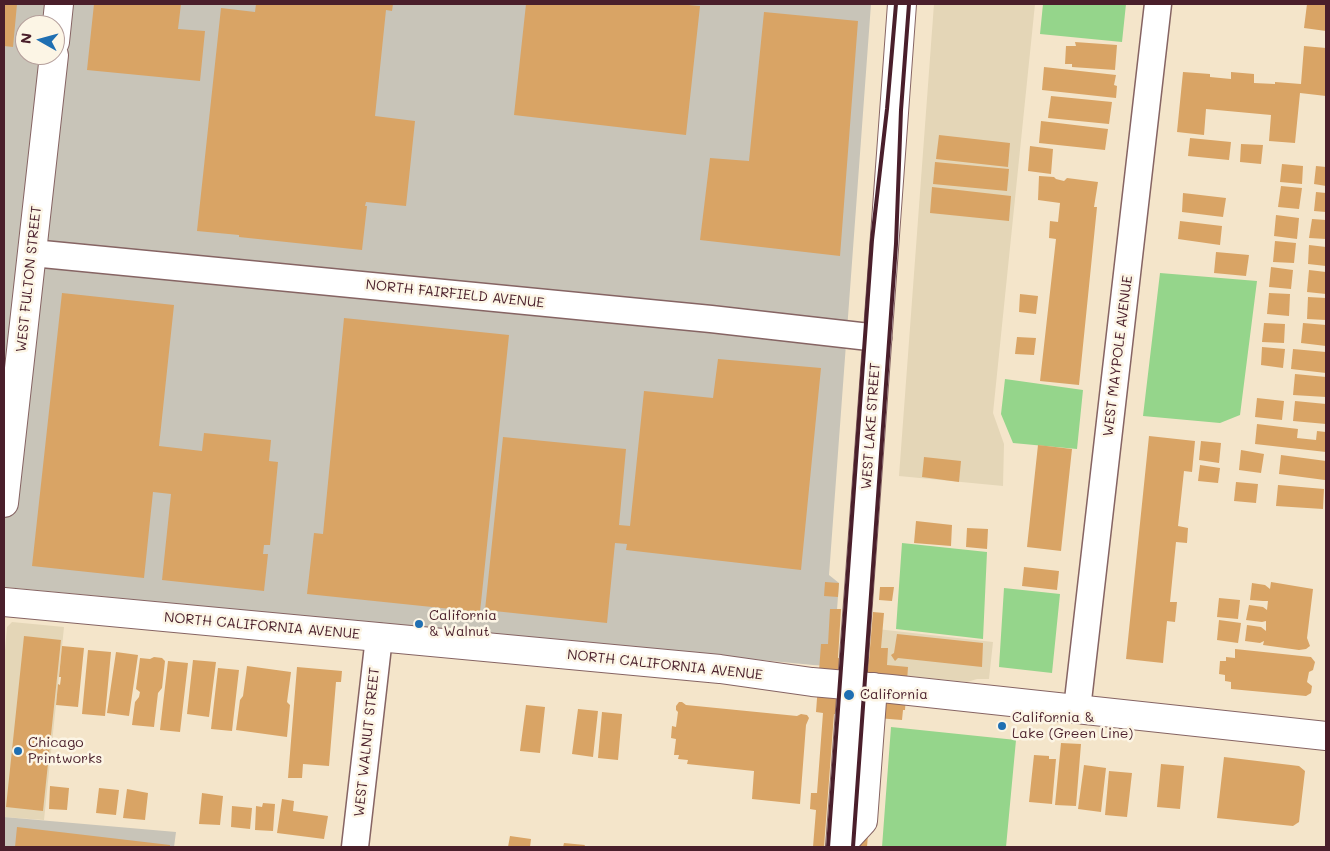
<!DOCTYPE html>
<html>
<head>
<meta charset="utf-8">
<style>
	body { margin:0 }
	#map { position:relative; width:1330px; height:851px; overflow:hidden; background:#f4e5ca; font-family:Mali,sans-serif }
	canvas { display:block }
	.frame { position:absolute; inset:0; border:5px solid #4a1f2b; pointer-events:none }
	.north { position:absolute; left:15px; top:15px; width:50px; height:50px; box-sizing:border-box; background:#fcf5e5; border:1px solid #b59f9b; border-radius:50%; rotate:277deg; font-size:14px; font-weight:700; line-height:20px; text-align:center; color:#4a1f2b }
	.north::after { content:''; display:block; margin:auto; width:18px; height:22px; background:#1f6fb2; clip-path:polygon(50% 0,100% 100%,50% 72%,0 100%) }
</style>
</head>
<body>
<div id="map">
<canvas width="1330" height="851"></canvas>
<div class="frame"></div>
<div class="north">N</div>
</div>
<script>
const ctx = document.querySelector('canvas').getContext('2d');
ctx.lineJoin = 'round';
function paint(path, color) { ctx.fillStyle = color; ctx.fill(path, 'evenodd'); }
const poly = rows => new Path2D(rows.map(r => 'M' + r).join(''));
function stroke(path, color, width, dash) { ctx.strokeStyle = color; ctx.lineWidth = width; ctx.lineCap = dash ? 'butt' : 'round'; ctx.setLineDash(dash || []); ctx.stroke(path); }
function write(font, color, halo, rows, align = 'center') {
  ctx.font = font + ' Mali,sans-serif'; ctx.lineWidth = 5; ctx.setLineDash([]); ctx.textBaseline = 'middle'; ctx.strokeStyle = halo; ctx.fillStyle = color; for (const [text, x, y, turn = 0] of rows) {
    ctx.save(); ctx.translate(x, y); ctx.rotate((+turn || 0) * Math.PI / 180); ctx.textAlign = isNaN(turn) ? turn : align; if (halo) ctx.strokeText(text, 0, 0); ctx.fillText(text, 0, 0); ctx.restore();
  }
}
paint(poly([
	[934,4,1035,4,993,413,1004,444,1003,486,899,476],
	[12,622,64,627,44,820,4,817,4,662,7,627],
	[877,629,993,642,989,679,977,679,967,682,878,673]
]), '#e4d6b7');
paint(poly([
	[4,4,871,4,829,575,839,583,833,663,828,666,813,665,4,587],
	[25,25,55,25,55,55,25,55],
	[4,817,176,832,174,847,4,847]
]), '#c8c4b8');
paint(poly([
	[1043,4,1126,4,1122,42,1040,34],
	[1160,273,1257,281,1240,415,1220,423,1143,416],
	[1005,379,1083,390,1077,449,1013,443,1001,414],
	[902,543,987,552,983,639,896,629],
	[1004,588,1060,594,1052,673,999,667],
	[891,727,1016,740,1006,847,882,847]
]), '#95d58b');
paint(poly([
	[4,4,17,4,13,47,4,46],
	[94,4,181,4,178,29,205,31,200,81,87,70],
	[256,4,393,4,392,11,386,10,375,116,415,121,406,206,366,202,365,206,367,206,362,250,239,237,239,235,197,231,221,8,255,12],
	[526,4,677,4,700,6,686,135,514,115],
	[1307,4,1326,4,1326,31,1304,28],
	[764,12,858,21,840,256,700,240,710,158,749,161],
	[1075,42,1117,45,1115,70,1072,67,1072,64,1065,64,1066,46,1076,46],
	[1304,46,1326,48,1326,96,1300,93,1295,143,1269,141,1271,115,1206,109,1204,135,1177,132,1183,72,1210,74,1210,77,1231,79,1231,72,1254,74,1254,83,1275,84,1275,82,1301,84],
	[1044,67,1116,75,1114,85,1117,86,1116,98,1042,90],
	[1051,96,1112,102,1109,124,1048,118],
	[1041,121,1108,129,1105,150,1039,143],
	[939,135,1010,143,1008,167,936,159],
	[1190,138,1231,142,1229,160,1188,156],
	[1241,144,1263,145,1261,164,1240,162],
	[1030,146,1053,149,1051,174,1028,171],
	[935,162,1009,169,1007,191,933,184],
	[1282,164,1303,166,1302,184,1280,182],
	[1316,166,1326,167,1326,186,1314,184],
	[1039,176,1054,177,1056,179,1064,181,1067,178,1098,182,1094,207,1097,207,1079,385,1040,381,1056,239,1049,238,1050,221,1058,222,1060,203,1038,200],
	[1281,186,1302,188,1299,209,1278,207],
	[932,187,1011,196,1009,221,930,213],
	[1316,192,1326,193,1326,212,1314,211],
	[1183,193,1226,198,1223,217,1182,212],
	[1276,215,1299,218,1297,239,1274,236],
	[1312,219,1326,220,1326,239,1309,238],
	[1180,221,1222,226,1220,245,1178,239],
	[1275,241,1296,243,1294,263,1273,262],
	[1309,245,1326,247,1326,266,1308,264],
	[1216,252,1249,255,1246,276,1214,273],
	[1271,267,1293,270,1291,289,1269,287],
	[1309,270,1326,272,1326,294,1307,292],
	[62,293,174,305,159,446,202,451,204,433,271,440,269,461,278,462,270,545,264,545,263,554,268,554,264,591,162,580,171,494,153,492,144,578,32,566],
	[1269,293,1290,294,1289,316,1267,314],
	[1020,294,1038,296,1036,314,1019,312],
	[1308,297,1326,298,1326,320,1307,319],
	[344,318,509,335,480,612,307,594,314,533,323,534],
	[1264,323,1285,324,1284,343,1262,342],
	[1303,323,1326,325,1326,346,1301,343],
	[1017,337,1036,338,1034,355,1015,354],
	[1262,347,1285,349,1283,368,1261,365],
	[1293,349,1326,352,1326,373,1291,369],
	[718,359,821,368,801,570,626,550,627,544,615,543,607,623,485,610,503,437,626,449,619,525,630,526,644,391,713,398],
	[1295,374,1326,377,1326,397,1293,395],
	[1257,398,1284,401,1282,420,1255,417],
	[1295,401,1326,404,1326,424,1293,421],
	[1257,424,1298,429,1297,438,1316,440,1317,431,1326,432,1326,452,1255,444],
	[1149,436,1195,441,1192,472,1184,471,1178,526,1188,528,1187,543,1176,542,1170,602,1177,602,1175,622,1167,621,1163,663,1126,659],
	[1201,441,1221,443,1219,463,1199,460],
	[1038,445,1072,449,1061,551,1027,547],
	[1241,450,1264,454,1261,473,1239,470],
	[1281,455,1326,461,1325,480,1279,474],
	[924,457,961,461,959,482,922,477],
	[1200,465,1220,468,1218,483,1198,481],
	[1236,482,1258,484,1256,503,1234,501],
	[1278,485,1324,489,1323,509,1276,506],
	[916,521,952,525,951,546,914,543],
	[967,528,988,529,987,549,966,547],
	[1024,567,1059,571,1057,590,1022,586],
	[825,582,839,583,838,597,824,596],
	[1271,582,1313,589,1307,638,1310,646,1306,649,1299,650,1263,645,1264,641,1260,643,1245,641,1247,625,1261,627,1266,631,1266,621,1262,622,1246,620,1249,605,1263,607,1267,610,1268,601,1263,601,1250,600,1252,583,1265,585,1270,589],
	[880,587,894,587,892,601,879,600],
	[1219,598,1240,600,1238,619,1217,617],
	[830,609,841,609,838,658,846,659,842,715,834,714,824,847,813,847,816,810,810,809,811,793,817,793,823,713,816,712,821,644,828,644],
	[873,612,884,613,881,648,888,648,887,665,908,667,905,710,903,710,902,720,877,718,867,847,856,847,861,660,869,660],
	[1219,620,1241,623,1238,643,1217,640],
	[897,634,983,643,982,667,898,658,895,661,891,655,894,653],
	[24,636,61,640,43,811,6,807],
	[62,646,84,648,78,707,56,705,58,684,60,685,61,677,59,677],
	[1235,649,1311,657,1315,662,1313,670,1309,672,1307,682,1312,686,1311,693,1306,696,1231,689,1231,682,1225,681,1225,675,1219,674,1220,661,1226,661,1226,657,1235,658],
	[88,650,111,652,105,716,82,714],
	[116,652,138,655,129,716,107,713],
	[154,657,162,658,165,661,162,688,158,693,154,727,132,725,135,702,139,697,140,692,136,689,140,658,150,659],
	[193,660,216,662,209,717,187,714],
	[168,661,188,663,180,732,160,730],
	[247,666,291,672,287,702,290,705,287,737,236,730,240,700,243,696],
	[297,667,342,671,341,682,336,682,329,766,303,764,302,778,288,778],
	[218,668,239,670,232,731,211,729],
	[679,702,682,702,686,705,797,716,801,714,807,715,809,718,806,725,800,804,752,799,754,771,687,764,688,760,678,759,679,755,674,755,676,739,671,738,672,726,676,727,678,712,676,710,676,706],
	[526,705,545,707,540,753,520,751],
	[578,709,598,711,593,757,572,754],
	[602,712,622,714,618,760,598,758],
	[1061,743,1081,744,1076,806,1055,805],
	[1034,755,1049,756,1049,759,1056,759,1052,804,1029,802],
	[1224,757,1299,766,1305,771,1299,822,1293,826,1217,818],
	[1161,764,1184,766,1180,809,1157,807],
	[1084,765,1106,768,1101,812,1078,809],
	[1109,771,1132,773,1127,817,1105,815],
	[50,786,69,788,67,810,49,809],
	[99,788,119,790,116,815,96,813],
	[127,789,148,793,145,820,123,818],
	[202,793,223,796,220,825,199,824],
	[282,799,294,801,293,811,328,816,324,839,277,833],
	[263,803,275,804,273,831,255,830,256,806,262,807],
	[232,806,252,808,250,829,231,827],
	[17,827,170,845,170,847,15,847],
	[510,836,531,839,530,847,508,847],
	[564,843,585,845,584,847,563,847]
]), '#d9a465');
const minor = poly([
	[32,253,711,319,878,338],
	[1077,709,1158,4],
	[355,847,379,637]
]);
const tertiary = poly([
	[55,42,59,4],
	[4,503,54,55],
	[4,602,720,669,812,682,891,689,1326,736]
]);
const secondary = poly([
	[840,846,863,821,873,687],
	[840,847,902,4]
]);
stroke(minor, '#866463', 29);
stroke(tertiary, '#866463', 30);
stroke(secondary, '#866463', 30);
stroke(minor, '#fff', 26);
stroke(tertiary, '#fff', 28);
stroke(secondary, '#fff', 28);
stroke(poly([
	[828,847,872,240,887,109,896,4],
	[853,847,896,244,901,110,909,4]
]), '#4a1f2b', 4);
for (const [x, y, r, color] of [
	[419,624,5,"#1f6fb2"],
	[849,695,6,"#1f6fb2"],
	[1002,726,5,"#1f6fb2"],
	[18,751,5,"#1f6fb2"]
]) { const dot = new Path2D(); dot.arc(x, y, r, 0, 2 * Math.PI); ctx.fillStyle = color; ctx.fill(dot); stroke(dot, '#fcf5e5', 2); }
write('14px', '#4a1f2b', '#fcf5e5', [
	["WEST FULTON STREET",29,279,-84],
	["NORTH FAIRFIELD AVENUE",455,294,6],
	["WEST MAYPOLE AVENUE",1118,356,-83],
	["WEST LAKE STREET",871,426,-86],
	["NORTH CALIFORNIA AVENUE",262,626,5],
	["NORTH CALIFORNIA AVENUE",665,665,6],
	["WEST WALNUT STREET",367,742,-84]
]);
write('14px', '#4a1f2b', '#fcf5e5', [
	["California",429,616],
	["& Walnut",429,632],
	["California",860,695],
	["California &",1012,718],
	["Lake (Green Line)",1012,734],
	["Chicago",28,743],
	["Printworks",28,759]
], 'left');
</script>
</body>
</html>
